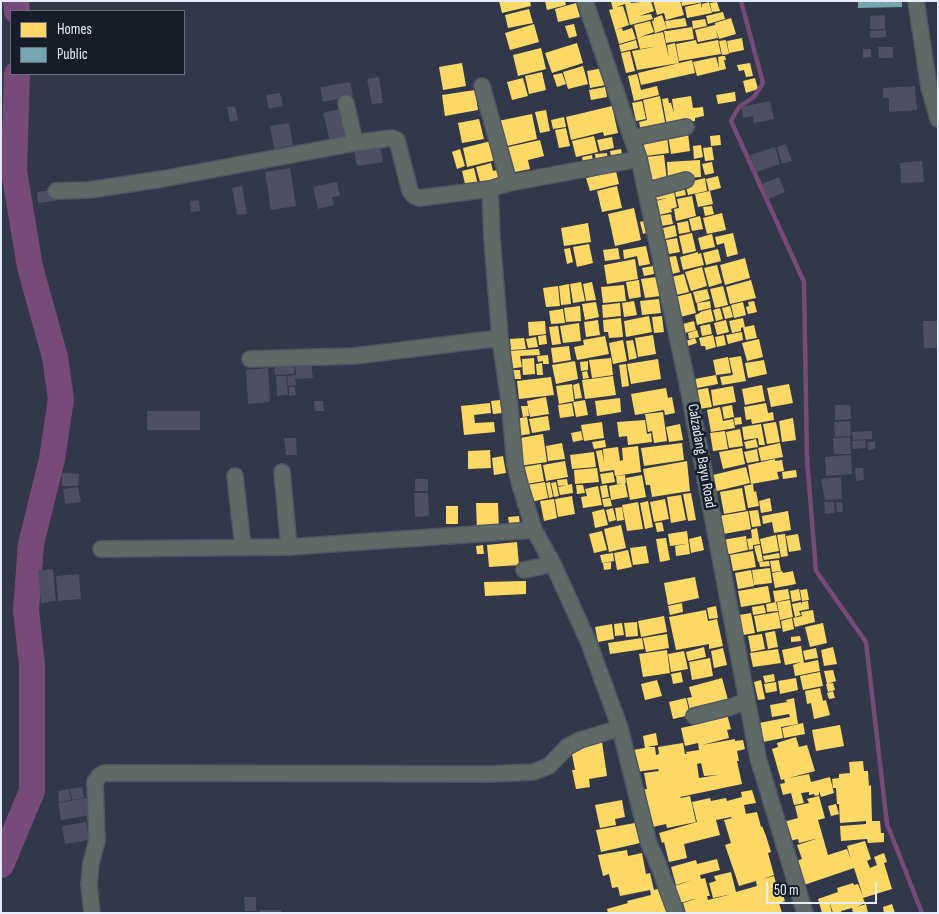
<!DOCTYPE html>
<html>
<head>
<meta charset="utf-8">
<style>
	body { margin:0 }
	#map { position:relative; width:939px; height:914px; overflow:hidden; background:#323849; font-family:"Sofia Sans Condensed",sans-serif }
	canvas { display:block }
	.frame { position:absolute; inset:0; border:2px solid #e5ecfc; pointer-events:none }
	.legend { position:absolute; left:10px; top:10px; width:175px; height:65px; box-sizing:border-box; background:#171c2a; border:1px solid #696f7e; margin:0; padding:6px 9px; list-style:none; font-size:15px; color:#e5ecfc }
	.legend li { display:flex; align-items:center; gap:10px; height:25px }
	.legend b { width:25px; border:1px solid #696f7e }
	.scale { position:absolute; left:766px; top:882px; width:111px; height:22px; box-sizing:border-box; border:2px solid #e5ecfc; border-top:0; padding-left:6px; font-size:15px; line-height:18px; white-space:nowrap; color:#e5ecfc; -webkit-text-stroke:4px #171c2a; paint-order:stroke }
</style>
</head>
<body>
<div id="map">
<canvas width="939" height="914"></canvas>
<div class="frame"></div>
<ul class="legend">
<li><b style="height:14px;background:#ffd966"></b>Homes</li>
<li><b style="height:14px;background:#76a5af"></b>Public</li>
</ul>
<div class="scale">50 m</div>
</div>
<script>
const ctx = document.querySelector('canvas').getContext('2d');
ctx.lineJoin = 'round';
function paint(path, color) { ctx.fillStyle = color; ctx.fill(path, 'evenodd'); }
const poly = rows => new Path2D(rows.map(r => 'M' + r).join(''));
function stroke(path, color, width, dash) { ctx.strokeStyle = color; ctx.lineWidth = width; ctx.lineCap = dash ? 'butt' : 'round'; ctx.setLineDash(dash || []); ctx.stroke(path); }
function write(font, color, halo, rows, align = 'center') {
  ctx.font = font + ' "Sofia Sans Condensed",sans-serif'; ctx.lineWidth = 5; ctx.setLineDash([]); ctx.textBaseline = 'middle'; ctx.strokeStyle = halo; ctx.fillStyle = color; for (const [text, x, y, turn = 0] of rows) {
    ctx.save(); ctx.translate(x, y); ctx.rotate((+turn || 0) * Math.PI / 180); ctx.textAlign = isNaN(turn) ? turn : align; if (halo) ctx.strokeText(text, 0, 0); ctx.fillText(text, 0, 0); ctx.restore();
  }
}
paint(poly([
	[499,1,530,1,531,6,502,13],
	[545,1,565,1,566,5,547,10],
	[614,1,630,1,631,3,651,1,654,11,639,16,651,14,653,19,630,25,625,4,616,7,623,6,629,25,615,30,609,10,613,9,611,2],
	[653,1,680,1,684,15,666,20,664,13,657,15],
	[681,1,703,1,703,2,682,6],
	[709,2,712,13,687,18,685,7,701,3,702,9,702,4],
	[717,2,720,11,712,12,710,3],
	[576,3,580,17,558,22,555,9],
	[529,9,533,23,508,28,505,15],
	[723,12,725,19,708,24,706,16],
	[662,15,667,29,655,33,652,21,654,20,654,18],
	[685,18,687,26,667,29,665,21],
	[731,18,736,34,719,39,716,29,718,38,698,42,695,30,715,25,715,23],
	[705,19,707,26,693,29,692,21],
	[650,21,654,32,640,37,663,32,669,58,667,45,675,43,679,63,637,70,632,51,659,46,640,49,634,25],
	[534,24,539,42,510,50,505,33],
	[574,24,577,36,569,38,565,26],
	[692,27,694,39,666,43,664,31,667,31,667,32,667,31],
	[622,28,623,31,632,28,636,39,619,44,615,30],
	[742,38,744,50,729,53,727,41],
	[636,40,638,48,621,52,619,45],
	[696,40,697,44,718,40,721,54,679,61,676,44],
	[726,40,729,54,722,55,719,41],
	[577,43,583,63,552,73,545,53],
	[541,48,546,69,518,76,513,55],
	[630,51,635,71,626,73,621,53],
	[722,56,725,56,726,60,724,60,726,69,697,76,693,62,716,57,719,68,718,57,722,56,722,58],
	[692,60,695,73,641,85,638,73],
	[462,63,466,86,443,90,439,67],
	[750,63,753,76,746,77,744,70,739,71,737,65],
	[583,66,588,84,568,89,563,72],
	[603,68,606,85,590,88,587,71],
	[542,72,546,90,529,94,525,76],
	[562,73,566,84,557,87,553,75],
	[637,74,641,90,657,86,659,95,634,101,628,76],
	[523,78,528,96,512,100,507,82],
	[755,78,758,89,746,93,743,81],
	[605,87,607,97,591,100,589,90],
	[475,90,478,110,445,116,442,95],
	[735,92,736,101,718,104,716,95],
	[660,96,666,127,641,132,639,122,647,120,643,100],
	[691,96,693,108,703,107,704,116,695,118,695,121,667,126,662,99,668,98,669,103,671,103,674,113,672,99],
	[642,101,646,119,636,121,632,103],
	[612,106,618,133,604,136,603,132,571,140,566,117],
	[546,110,550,131,540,133,535,112],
	[532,114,537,139,503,147,498,121],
	[564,117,566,127,553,129,551,120],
	[479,119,484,139,462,143,458,123],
	[566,128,570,146,559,148,555,130],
	[688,133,690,151,671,154,668,135],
	[720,135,721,145,711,146,710,136],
	[594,136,598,152,576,157,572,141],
	[667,136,669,153,645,156,643,138],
	[612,137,614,148,600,151,597,140],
	[540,140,544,156,528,160,530,169,510,173,504,148],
	[491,141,496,160,467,167,463,148],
	[701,145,703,157,694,159,693,146],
	[712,147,714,160,705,161,703,148],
	[460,149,465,166,457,169,452,152],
	[621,149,623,160,612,162,610,151],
	[607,153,608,163,596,164,595,154],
	[592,155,594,165,584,167,582,157],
	[664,155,667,181,649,183,646,157],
	[700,160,701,177,668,179,667,162],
	[712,162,714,173,705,175,702,164],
	[491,163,493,171,497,170,500,181,481,186,476,167],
	[474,168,478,185,466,188,462,171],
	[616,171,619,184,590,191,586,178],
	[718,176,721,188,709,191,706,179],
	[705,178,707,191,688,195,685,183],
	[683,183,686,195,676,197,674,186],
	[617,186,622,208,602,212,597,191],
	[673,187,677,207,671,209,672,212,659,215,656,201,667,198,656,200,654,191],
	[710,191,713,204,698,207,695,194],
	[692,196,696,216,676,221,674,209,679,208,677,199],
	[712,206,714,214,705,216,703,207],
	[634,208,641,240,615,246,608,214],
	[722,213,726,230,707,234,703,218],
	[671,214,673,224,661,226,658,216],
	[700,216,703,229,692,231,689,219],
	[647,220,650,232,643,234,640,222],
	[688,221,690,232,679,234,677,223],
	[588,223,591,242,564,246,561,228],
	[675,225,677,236,665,239,663,228],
	[692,233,696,251,683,254,679,236],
	[733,233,738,254,727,257,724,243,717,245,715,237],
	[712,234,715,247,701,250,698,238],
	[677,238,680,252,669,254,666,240],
	[589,244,593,263,577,267,573,247],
	[646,246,650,264,639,266,637,256,624,259,623,250],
	[570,248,573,262,567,264,564,249],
	[618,248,620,259,605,261,603,250],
	[718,249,721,261,706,265,703,253],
	[698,252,698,254,701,253,704,265,683,270,680,257],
	[676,256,680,272,672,274,668,257],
	[745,258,750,278,725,285,720,265],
	[635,259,638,279,607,284,604,265],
	[717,265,722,283,709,287,704,268],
	[653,266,654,274,644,276,642,268],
	[702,267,707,286,691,291,685,272],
	[684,274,689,292,676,295,671,277],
	[656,277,660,296,645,298,641,279],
	[639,280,641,297,629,299,626,282],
	[751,280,756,298,730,304,726,287],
	[581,282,585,301,573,303,570,284],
	[592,282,596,300,586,301,583,284],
	[569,284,571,304,561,305,559,286],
	[624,285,626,301,603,303,601,287],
	[558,286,560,306,546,307,543,288],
	[723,286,728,305,715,308,710,289],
	[707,289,710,299,696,303,693,292],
	[691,293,696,313,680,317,675,297],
	[659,299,661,313,642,315,640,301],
	[634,301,637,315,624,317,622,303],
	[710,301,711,308,698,311,697,303],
	[754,301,757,312,748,314,746,307,749,306,748,302],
	[596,302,599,317,585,320,582,304],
	[743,302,746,315,734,318,731,305],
	[620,303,621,316,603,318,602,305],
	[580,306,581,321,566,322,564,308],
	[730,306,733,317,725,319,722,308],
	[720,308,723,319,716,321,713,310],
	[563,309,565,323,551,324,549,311],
	[711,309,714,321,697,325,695,315,700,313,700,312],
	[649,316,652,332,626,337,624,321],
	[662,316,664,332,654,333,652,317],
	[621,318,623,337,609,338,608,332,604,332,603,320],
	[743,318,745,327,754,325,757,338,746,340,743,327,741,328,741,331,732,333,729,321],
	[598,320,600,335,586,337,584,322],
	[726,320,729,332,717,335,714,323],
	[545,321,546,334,529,336,528,322],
	[694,321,696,330,685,333,683,324],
	[579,323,581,341,563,343,560,326],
	[710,324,712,334,702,336,700,326],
	[558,326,561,344,552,345,549,327],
	[697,330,699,337,689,339,688,333],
	[742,332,743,340,728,344,726,335],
	[546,335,547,344,539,345,538,336],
	[653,335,656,354,638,357,635,338],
	[713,335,716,347,706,350,705,346,701,346,699,338],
	[724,335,726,345,717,347,715,337],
	[605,336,609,354,577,360,574,347,584,345,583,340],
	[536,337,538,347,528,348,526,339],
	[524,338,526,349,511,350,510,339],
	[695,338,697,343,688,346,686,341],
	[759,339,763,357,747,361,742,343],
	[623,340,627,361,613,364,609,343],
	[633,340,637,358,629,360,626,341],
	[569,346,571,360,553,363,551,348],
	[539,349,540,355,520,356,522,367,510,369,508,351],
	[548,355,549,364,543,364,543,361,538,362,537,356],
	[741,356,746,381,722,385,720,377,733,375,729,358],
	[728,357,731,373,716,375,713,360],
	[534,358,535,374,523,375,522,359],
	[611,358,613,375,592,378,589,360],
	[658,359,661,379,631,384,627,364],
	[764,360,767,374,748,378,745,363],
	[575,361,578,379,556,384,552,365],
	[588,361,588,370,581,371,580,362],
	[542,363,543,375,537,375,536,364],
	[626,364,629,386,622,387,619,365],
	[512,370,520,370,521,379,513,379],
	[587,371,589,378,583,379,582,372],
	[716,375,718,384,697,388,695,379],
	[613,376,616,395,585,399,582,380],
	[551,377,554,395,519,399,517,381],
	[579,383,582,398,575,399,573,385],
	[572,384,574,401,559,404,556,386],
	[789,384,793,403,771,407,767,388],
	[762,385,765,401,745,405,742,389],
	[733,386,736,402,713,406,711,390],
	[666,388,668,398,672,397,675,413,665,415,664,410,635,415,631,394],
	[708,388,712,407,699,409,696,390],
	[546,397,549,414,530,417,527,401],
	[620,398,621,412,597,416,595,401],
	[500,400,502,413,493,414,491,401],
	[585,400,588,415,576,417,573,402],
	[490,403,491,413,474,415,475,423,494,422,495,432,464,435,461,406],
	[572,403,574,416,560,418,558,405],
	[766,403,768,413,773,412,774,420,752,424,751,419,746,420,744,407],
	[732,405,734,417,724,419,722,407],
	[521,406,528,406,529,416,523,417],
	[720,407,723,421,733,419,735,428,711,432,707,410],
	[663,412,667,441,654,443,652,431,648,432,645,414],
	[548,416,550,430,532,433,529,419],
	[527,417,530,434,517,436,514,419],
	[741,417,742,424,735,425,734,418],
	[793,418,796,440,782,442,779,421],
	[645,420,647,434,651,433,652,442,628,445,627,436,619,437,617,422],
	[602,422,604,438,584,441,581,425],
	[776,422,780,442,767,444,763,424],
	[680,424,683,440,669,442,666,427],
	[761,424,765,445,759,445,758,438,744,440,742,427],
	[740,429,743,446,729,448,726,432],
	[581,431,583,440,573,442,571,433],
	[725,431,728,449,713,451,710,433],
	[543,434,547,462,519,466,514,439],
	[756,439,758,447,746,449,744,442],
	[605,440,606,447,594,449,592,442],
	[562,443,565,459,548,461,546,446],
	[682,443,684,460,644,466,641,448],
	[780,443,783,457,761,461,758,448],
	[638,446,641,472,615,476,614,470,600,472,596,451,602,450,604,463,603,449,618,447,620,461,623,460,622,448],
	[742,448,745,464,723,469,719,452],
	[757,449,759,461,747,463,744,452],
	[490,450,491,468,468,469,468,451],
	[594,452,596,467,572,469,570,455],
	[503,456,506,473,494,475,492,458],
	[775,459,775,461,782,460,784,471,777,472,779,479,751,484,748,465],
	[565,461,568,477,546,481,543,465],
	[687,461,690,491,652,497,650,485,646,485,643,469],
	[541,464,544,481,526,484,523,467],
	[746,467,750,483,713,492,709,476],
	[597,468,599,482,575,484,574,470],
	[796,470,797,477,783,479,782,472],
	[613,472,615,482,602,484,600,474],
	[625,475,626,483,617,484,616,476],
	[642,475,646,497,630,500,626,478],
	[567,479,568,485,558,486,557,480],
	[545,482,548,498,531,502,527,485],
	[550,482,553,497,549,498,546,483],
	[556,482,559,496,554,497,551,483],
	[625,483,628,497,611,500,609,486],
	[572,484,573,493,560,495,558,487],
	[753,484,754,492,756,491,759,506,748,508,744,486],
	[576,485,583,485,585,493,577,494],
	[607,485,609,497,602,498,600,486],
	[598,486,602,505,583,508,581,497,587,496,585,489],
	[742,488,746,510,724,514,720,492],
	[691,493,696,520,688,521,683,494],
	[681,495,686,520,671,523,667,497],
	[572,496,575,514,558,517,555,499],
	[610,498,612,506,604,507,602,499],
	[770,498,772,511,761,513,759,501],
	[554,499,557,518,544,521,540,501],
	[665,499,669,519,654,522,650,502],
	[648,501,653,527,645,529,640,503],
	[638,502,643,529,627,531,622,505],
	[476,503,498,503,499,531,477,531],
	[446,506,458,506,458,524,446,524],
	[622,507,624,520,617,521,615,508],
	[613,508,616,520,609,522,606,510],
	[604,509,608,525,595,528,592,512],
	[758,510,761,526,752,527,749,511],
	[748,511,751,529,723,534,719,516],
	[788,511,791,530,774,533,772,522,763,524,762,516],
	[519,516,520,526,510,528,508,517],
	[662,522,664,531,657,532,655,523],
	[621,525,626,548,609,552,604,529],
	[757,528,760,544,753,545,753,549,749,550,747,539,752,538,751,530],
	[602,531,607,550,594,553,589,534],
	[687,531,690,554,676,556,675,546,686,544,670,546,668,534],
	[785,534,788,556,781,557,777,535],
	[798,534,801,550,789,552,786,536],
	[776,535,779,551,763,554,760,539],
	[701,536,704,550,691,553,689,539],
	[746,536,748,550,725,555,722,540],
	[666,538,670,560,660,562,656,539],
	[517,542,519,565,489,567,487,545],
	[483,545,484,554,477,554,476,546],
	[760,545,763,561,758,562,754,546],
	[646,546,649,563,633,565,630,548],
	[628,550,632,567,617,570,614,553],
	[753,551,756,567,733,571,730,555],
	[613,553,614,561,602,563,600,555],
	[779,553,780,558,764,560,763,556],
	[779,560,781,571,772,572,770,561],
	[769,561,770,566,760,567,759,562],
	[611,562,611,569,604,570,603,563],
	[770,568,772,583,754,585,752,570],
	[751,570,754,586,738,589,735,573],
	[782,571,783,573,793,571,796,584,785,586,784,580,785,586,775,588,772,573],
	[695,577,699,598,668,605,664,583],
	[526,581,526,594,485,596,484,582],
	[768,586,771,602,741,607,738,591],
	[788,589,790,599,775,602,773,591],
	[799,589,801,600,792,602,790,591],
	[807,589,809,600,802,601,800,590],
	[790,600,793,617,780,620,777,602],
	[808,601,809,609,799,611,801,615,795,617,792,604,801,602,802,605,802,602],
	[776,602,778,611,767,612,766,604],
	[682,603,683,612,670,615,668,606],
	[764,605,766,613,753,615,752,607],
	[716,606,718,618,709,619,707,608],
	[706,610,708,621,717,619,723,646,709,649,709,644,676,650,669,617],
	[813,610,815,622,795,627,793,618,802,616,801,612],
	[778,612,781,628,757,632,754,616],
	[751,613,755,633,743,635,739,615],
	[664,616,667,632,641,637,638,621],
	[792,618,794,629,783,632,781,621],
	[637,622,638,636,626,637,624,623],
	[622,623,624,635,615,636,614,624],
	[823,623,827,643,810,647,805,627],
	[612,624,614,639,598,642,595,627],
	[775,631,778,647,768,649,765,633],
	[667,634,669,648,646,652,643,638],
	[762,634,765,649,751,652,748,636],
	[800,636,801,641,791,642,791,637],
	[642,638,644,649,610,654,608,643],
	[801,646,804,663,818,660,820,671,795,676,793,665,801,662,785,665,782,650],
	[704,647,706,657,688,661,686,652],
	[833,647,837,664,824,666,821,650],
	[723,648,727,665,714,668,711,651],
	[816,648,818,658,805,660,803,651],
	[778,649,781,663,753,667,750,653],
	[667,650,670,673,643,677,639,654],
	[684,651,688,669,671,672,668,654],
	[710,658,713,676,692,680,689,662],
	[833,670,836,681,827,684,824,671],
	[681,672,683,682,673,684,671,674],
	[820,672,823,686,803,690,800,676],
	[774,674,775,681,765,683,763,676],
	[722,678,728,700,717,703,719,707,691,714,687,698,692,697,689,687],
	[796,678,798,690,780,694,778,681],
	[657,680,662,696,645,700,641,684],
	[761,680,765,699,758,700,754,682],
	[776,682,777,691,766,693,764,684],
	[833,683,835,690,828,692,826,684],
	[820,688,823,701,826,700,830,715,814,719,811,703,807,704,805,691],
	[833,691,835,698,829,699,827,693],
	[686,698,690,715,673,719,669,702],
	[794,698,798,724,781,727,783,738,763,742,759,723,790,717,789,714,772,717,770,705,787,702,786,700],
	[727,714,731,729,727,730,729,738,702,745,735,739,735,741,743,740,745,749,737,751,739,761,737,761,742,784,680,797,681,798,690,796,696,822,667,828,666,824,648,828,639,790,647,789,644,773,659,771,658,769,636,772,633,750,645,748,643,736,656,733,658,745,647,747,655,747,656,755,659,754,658,747,683,743,685,754,687,754,686,752,699,750,698,743,685,746,681,728,695,725,694,721],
	[701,763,704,776,718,775,699,778,697,764],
	[803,723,805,734,784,738,782,728],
	[840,725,844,746,816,751,812,730],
	[796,737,799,747,807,745,815,771,781,780,772,749,778,747,777,743],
	[602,742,607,776,589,779,590,787,576,789,572,770,575,770,571,749],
	[863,761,864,771,868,771,869,786,871,785,872,821,880,821,881,833,884,833,884,842,868,843,867,839,841,841,840,826,866,824,866,821,840,823,839,804,837,804,836,788,833,788,832,779,839,778,839,774,850,773,849,762],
	[809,774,811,782,830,777,834,793,821,797,819,791,819,795,815,796,814,794,809,795,809,792,801,793,804,803,794,805,791,793,783,795,780,784,785,783,784,779],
	[752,790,756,803,744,805,746,814,757,812,761,827,762,826,766,836,771,852,768,853,774,875,763,879,774,876,778,890,781,889,785,901,779,903,782,913,686,913,683,903,698,898,680,903,675,886,692,880,676,885,671,867,696,860,697,864,717,859,720,870,700,875,701,879,705,878,710,896,707,896,708,900,732,894,713,898,709,883,716,881,714,876,731,872,736,892,757,886,756,881,739,886,725,845,731,843,724,820,732,818,731,817,716,820,720,835,684,844,687,858,669,862,664,842,662,843,659,833,697,822,692,802,710,798,711,801,726,798,727,801,742,797,741,792],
	[819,796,825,818,818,820,828,855,847,849,851,859,847,846,865,841,871,859,867,861,870,868,877,865,874,857,884,853,887,862,884,863,892,889,863,898,865,903,857,907,866,904,868,913,853,913,852,908,841,911,842,913,833,913,829,901,832,913,822,913,818,899,838,892,837,888,853,883,854,885,858,884,863,896,854,868,801,886,793,862,802,859,797,845,819,838,799,843,798,839,785,842,780,823,798,818,795,806,809,803,807,799],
	[622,800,625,817,615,819,616,825,600,828,595,805],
	[836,804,839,814,831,816,828,806],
	[635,823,640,843,601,852,596,830],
	[627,850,628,856,642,853,646,874,650,873,654,890,661,888,668,913,608,913,607,909,628,903,627,901,651,895,650,890,620,896,618,887,612,888,609,874,603,876,598,855],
	[892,904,895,913,884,913,883,907]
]), '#ffd966');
paint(poly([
	[858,1,902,1,902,7,858,8]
]), '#76a5af');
stroke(poly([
	[741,1,763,83,754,97,739,107,731,121,804,282,807,459,816,571,866,642,887,824,922,913]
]), '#774b77', 4.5);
stroke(poly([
	[16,1,17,11],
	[1,865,32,791,32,665,26,610,31,544,52,459,61,399,55,357,30,267,14,171,17,74]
]), '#774b77', 26);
paint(poly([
	[885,15,885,29,870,29,870,16],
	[886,30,886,37,870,38,870,31],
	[878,47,893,47,893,58,879,58],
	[863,49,871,49,871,57,863,58],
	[379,77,383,103,372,104,367,79],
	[350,82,353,96,323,102,320,87],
	[915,86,917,110,889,112,889,98,883,98,883,88],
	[280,93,283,106,269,109,266,95],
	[770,101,774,119,754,123,753,116,743,118,741,107],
	[235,106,238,120,230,122,227,107],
	[344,108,350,136,330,141,323,113],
	[289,123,293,145,274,149,270,126],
	[786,144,792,161,782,164,777,147],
	[380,145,383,162,357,166,354,150],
	[775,147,780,164,756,172,750,155],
	[922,161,924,182,901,183,900,163],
	[290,168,296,206,271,210,265,172],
	[779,177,785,192,768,199,762,184],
	[337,182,340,196,332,197,334,205,318,209,313,187],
	[242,186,247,214,237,215,232,188],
	[55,190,56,201,38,203,37,192],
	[199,200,200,211,191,212,190,201],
	[923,321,938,321,938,348,924,348],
	[311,363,313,378,295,379,296,385,288,386,287,376,296,375,295,364],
	[294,364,294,374,275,375,274,365],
	[268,368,270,402,248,404,246,370],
	[276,376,286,376,288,395,277,396],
	[289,387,295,387,296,395,289,396],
	[314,401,323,401,324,411,315,411],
	[835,405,850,405,851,419,835,420],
	[147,411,200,411,200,430,147,430],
	[850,421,851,436,835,437,834,422],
	[872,431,872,439,853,440,852,432],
	[850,437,851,454,834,454,833,438],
	[284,438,296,438,297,455,286,455],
	[865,440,866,448,853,449,852,441],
	[868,442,875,442,875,449,868,450],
	[851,455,852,474,826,476,825,457],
	[855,468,863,468,864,480,856,481],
	[62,473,79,474,78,486,62,486],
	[841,477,842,499,825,500,821,479],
	[415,479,428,479,428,491,415,491],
	[78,487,81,502,65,504,63,489],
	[414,493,428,493,429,516,415,517],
	[824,502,834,502,835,513,825,514],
	[842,502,843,512,837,512,836,503],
	[53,569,56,601,41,603,38,570],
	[79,574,81,599,58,601,56,576],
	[82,787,84,798,72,800,70,789],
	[69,789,71,800,59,802,58,791],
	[87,798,90,815,61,820,58,803],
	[86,822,89,840,65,844,62,826],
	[244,897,256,897,256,911,245,911],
	[260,910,281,910,281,913,260,913]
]), '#4e4f62');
const minor = poly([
	[585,1,639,159,687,382,758,758,805,913],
	[916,1,929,87,938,119],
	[482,86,509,183],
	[346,103,355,143],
	[632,138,686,127],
	[490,189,492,238,500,338,510,408,515,465,520,485,534,530,553,564,589,643,620,728,649,844,656,859,676,913],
	[56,191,89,190,162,179,355,143,392,138,397,140,410,191,414,196,419,198,490,189,509,183,639,159],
	[646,191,686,180],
	[250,359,354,356,500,338],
	[282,472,289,547],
	[235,476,243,547],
	[101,549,289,547,534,530],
	[524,570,553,564],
	[694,716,731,707,746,701],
	[92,913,89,885,91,863,97,841,95,782,99,776,104,773,491,774,533,772,549,766,567,747,580,740,620,728]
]);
stroke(minor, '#505664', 18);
stroke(minor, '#616967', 15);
write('15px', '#e5ecfc', '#171c2a', [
	["Calzadang Bayu Road",701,456,80]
]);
</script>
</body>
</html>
